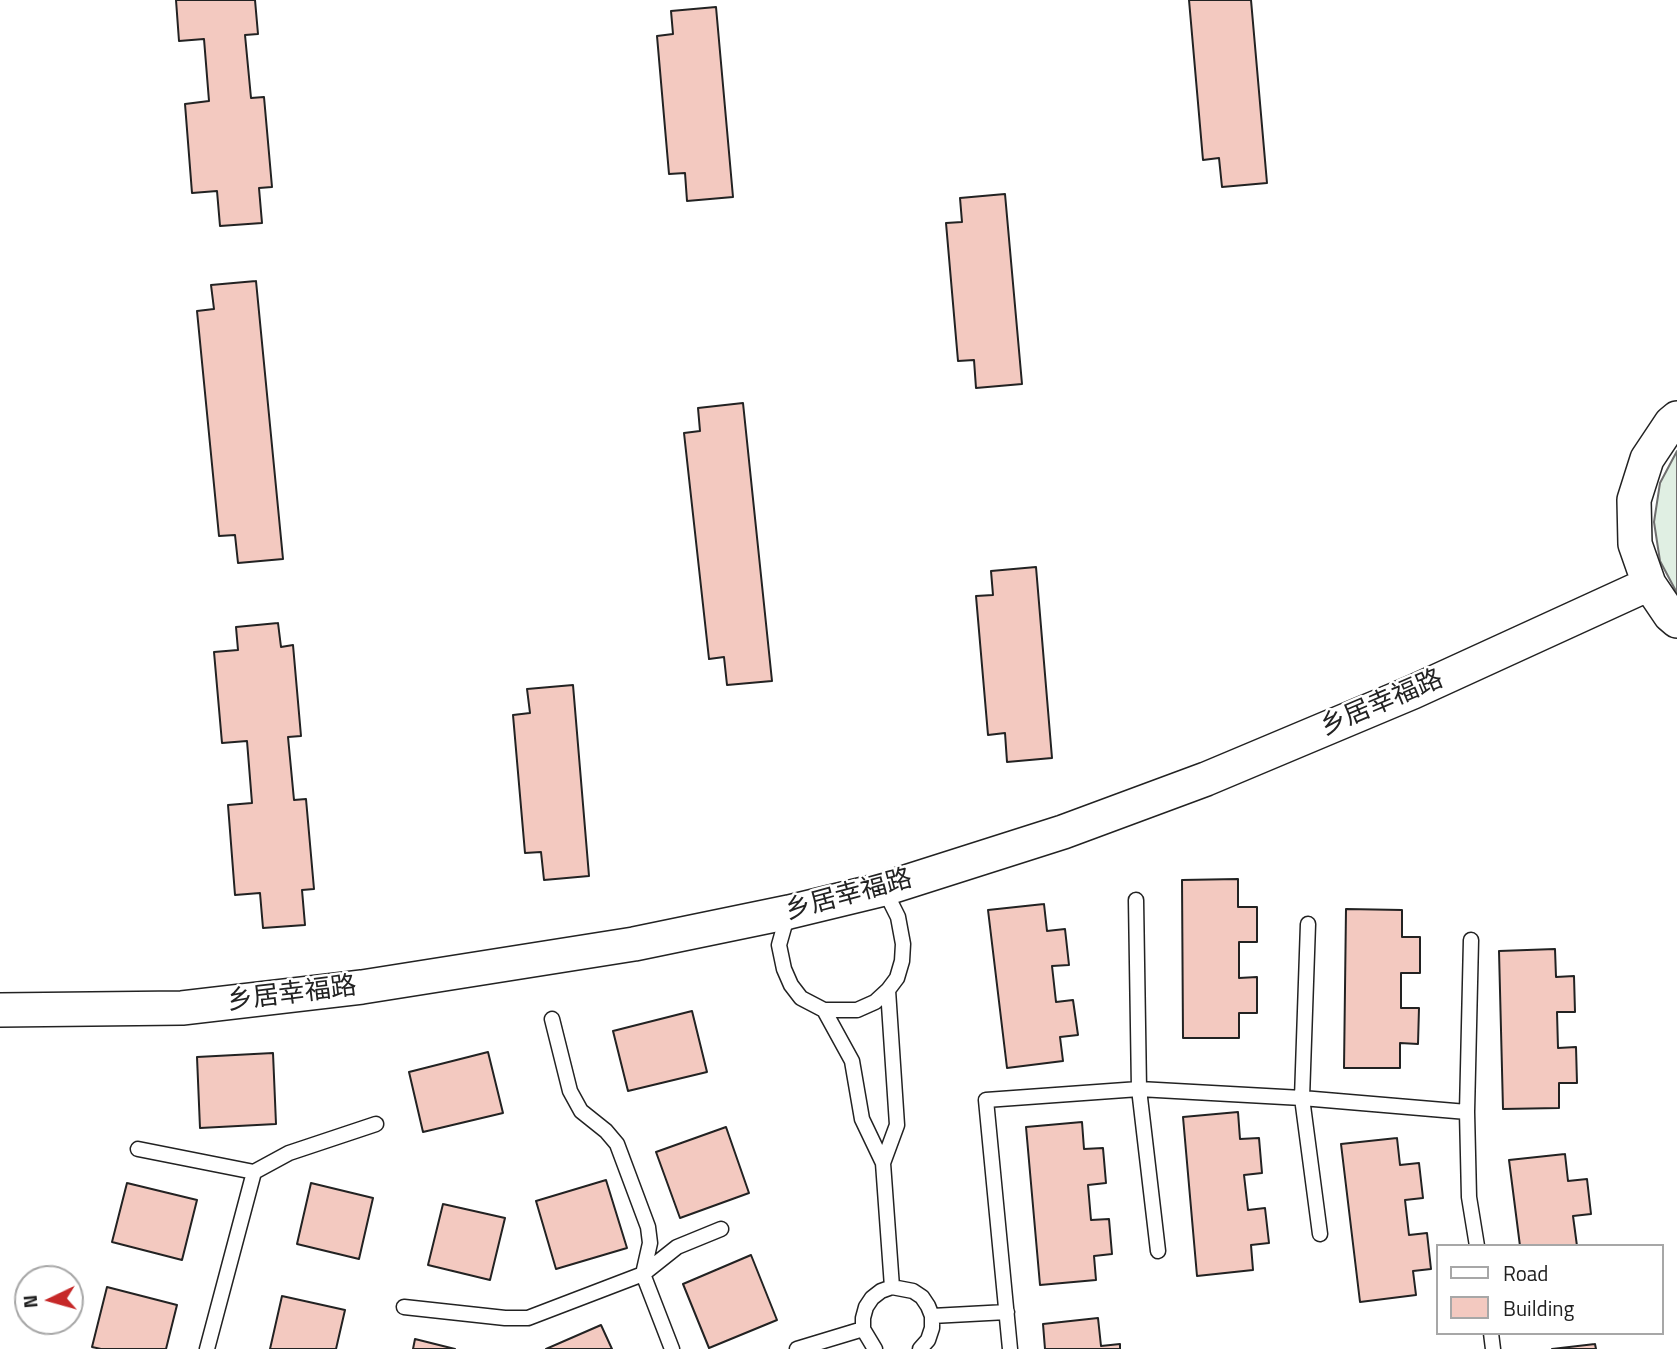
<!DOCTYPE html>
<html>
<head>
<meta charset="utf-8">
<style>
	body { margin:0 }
	#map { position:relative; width:1677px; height:1349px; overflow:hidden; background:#fff; font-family:"Titillium Web",sans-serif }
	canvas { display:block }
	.legend { position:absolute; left:1436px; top:1244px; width:228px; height:91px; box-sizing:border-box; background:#fff; border:2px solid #a7a7a7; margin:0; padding:9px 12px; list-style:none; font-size:21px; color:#222 }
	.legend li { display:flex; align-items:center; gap:14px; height:35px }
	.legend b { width:35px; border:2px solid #a7a7a7 }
	.north { position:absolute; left:14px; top:1265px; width:70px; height:70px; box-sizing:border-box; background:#fff; border:2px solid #a7a7a7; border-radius:50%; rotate:265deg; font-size:19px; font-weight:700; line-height:28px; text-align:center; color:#222 }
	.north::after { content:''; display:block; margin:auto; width:24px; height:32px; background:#c62828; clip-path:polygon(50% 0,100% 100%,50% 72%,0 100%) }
</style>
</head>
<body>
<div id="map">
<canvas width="1677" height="1349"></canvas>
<ul class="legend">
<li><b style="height:9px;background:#fff"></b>Road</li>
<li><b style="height:19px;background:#f3c9c0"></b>Building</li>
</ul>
<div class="north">N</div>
</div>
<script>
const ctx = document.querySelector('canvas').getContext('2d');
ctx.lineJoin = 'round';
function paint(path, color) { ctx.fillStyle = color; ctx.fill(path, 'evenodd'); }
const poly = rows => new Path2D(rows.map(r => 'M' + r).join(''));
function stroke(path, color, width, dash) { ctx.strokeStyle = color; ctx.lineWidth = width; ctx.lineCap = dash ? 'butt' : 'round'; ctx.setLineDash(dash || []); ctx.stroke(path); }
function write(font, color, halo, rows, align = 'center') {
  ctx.font = font + ' "Titillium Web","Noto Sans SC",sans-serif'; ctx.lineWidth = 5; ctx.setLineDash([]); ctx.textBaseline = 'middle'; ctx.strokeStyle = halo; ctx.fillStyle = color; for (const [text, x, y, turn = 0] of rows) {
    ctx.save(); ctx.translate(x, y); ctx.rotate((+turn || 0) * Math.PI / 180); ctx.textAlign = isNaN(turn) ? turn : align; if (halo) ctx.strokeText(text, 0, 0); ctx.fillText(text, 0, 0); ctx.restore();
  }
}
const green = poly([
	[1677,451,1677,593,1660,561,1654,522,1660,483,1677,451]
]);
paint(green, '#e0efe3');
stroke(green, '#6f6f6f', 2);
const building = poly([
	[176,0,255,0,258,34,245,35,251,98,264,97,272,187,259,188,262,223,220,226,217,191,192,193,185,104,209,101,204,39,179,41,176,0],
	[1189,0,1251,0,1267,183,1222,187,1219,158,1203,160,1189,0],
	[716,7,733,197,687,201,685,173,669,174,657,36,673,34,671,11,716,7],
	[1005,194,1022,384,976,388,974,360,958,361,946,223,962,222,960,198,1005,194],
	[256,281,283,559,238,563,235,535,219,536,197,311,214,309,211,285,256,281],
	[743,403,772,681,727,685,724,657,709,659,684,433,700,431,698,408,743,403],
	[1036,567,1052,758,1007,762,1005,733,988,735,976,596,993,595,991,571,1036,567],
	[278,623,281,647,293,645,301,736,288,737,294,800,306,799,314,889,302,890,305,925,263,928,260,893,235,895,228,805,252,803,247,741,222,743,214,652,238,650,236,627,278,623],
	[573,685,589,876,544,880,541,852,525,853,513,715,530,713,527,689,573,685],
	[1238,879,1238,907,1257,907,1257,942,1239,942,1239,978,1257,977,1257,1013,1239,1013,1239,1038,1183,1038,1182,880,1238,879],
	[1044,904,1047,931,1065,929,1069,965,1052,966,1056,1002,1073,1000,1078,1035,1060,1037,1063,1061,1007,1068,988,910,1044,904],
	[1346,909,1402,910,1402,937,1420,937,1420,973,1401,973,1401,1008,1419,1008,1418,1044,1400,1043,1400,1068,1344,1068,1346,909],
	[1555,949,1556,977,1574,976,1575,1012,1557,1012,1558,1048,1576,1047,1577,1083,1559,1083,1559,1108,1503,1109,1499,951,1555,949],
	[692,1011,707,1072,628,1091,613,1031,692,1011],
	[488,1052,503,1113,423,1132,409,1072,488,1052],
	[273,1053,276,1124,200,1128,197,1057,273,1053],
	[1238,1112,1240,1139,1259,1138,1262,1173,1244,1175,1248,1210,1265,1208,1269,1243,1251,1245,1253,1270,1197,1276,1183,1117,1238,1112],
	[1082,1122,1084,1149,1103,1148,1106,1183,1088,1185,1091,1220,1109,1219,1112,1254,1094,1256,1096,1280,1040,1285,1026,1127,1082,1122],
	[726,1127,749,1193,680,1218,656,1152,726,1127],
	[1397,1138,1400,1165,1419,1163,1423,1198,1405,1200,1409,1235,1427,1233,1431,1269,1413,1271,1416,1295,1360,1302,1341,1144,1397,1138],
	[1565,1154,1568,1181,1587,1179,1591,1214,1573,1216,1577,1246,1520,1246,1509,1160,1565,1154],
	[606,1180,627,1248,556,1269,536,1201,606,1180],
	[127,1183,197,1200,182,1260,112,1242,127,1183],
	[311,1183,373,1198,359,1259,297,1244,311,1183],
	[443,1204,505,1218,490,1280,428,1265,443,1204],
	[751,1255,777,1320,709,1348,683,1284,751,1255],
	[107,1287,177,1305,166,1349,101,1349,92,1347,107,1287],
	[282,1296,345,1310,336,1349,270,1349,282,1296],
	[1098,1318,1101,1346,1120,1344,1120,1349,1045,1349,1043,1324,1098,1318],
	[601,1325,612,1349,546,1349,601,1325],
	[415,1339,455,1349,413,1349,415,1339],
	[1595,1344,1596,1349,1552,1349,1595,1344]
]);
paint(building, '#f3c9c0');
stroke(building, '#222', 2);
const service = poly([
	[1136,900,1139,1089,1158,1251],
	[788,913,779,945,784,969,791,985,801,998,824,1010,857,1010,875,1002,888,990,897,978,902,961,903,944,898,917,884,889],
	[1308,924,1302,1098,1320,1234],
	[1471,940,1467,1112,1469,1197,1477,1246],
	[824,1010,852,1061,862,1119,883,1163,897,1125,888,990],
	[552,1019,570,1091,581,1111,606,1131,617,1144,648,1227,650,1243,643,1274,672,1349],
	[138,1149,254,1172],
	[883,1163,892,1287],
	[404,1307,505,1318,528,1318,643,1274,677,1247,721,1229],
	[932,1316,1007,1312],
	[1491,1333,1493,1349],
	[207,1349,254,1172,289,1153,376,1124],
	[797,1349,863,1329],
	[875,1349,863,1329,863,1318,866,1307,872,1298,881,1291,892,1287,913,1291,922,1297,928,1306,932,1316,932,1328,928,1340,920,1349],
	[1010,1349,986,1100,1139,1089,1302,1098,1467,1112]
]);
const tertiary = poly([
	[1677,418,1671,423,1647,459,1634,500,1635,544,1649,584,1670,615,1677,621],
	[0,1010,182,1008,362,987,634,944,789,912,884,889,1063,832,1206,779,1413,692,1649,584]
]);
stroke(service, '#222', 17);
stroke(tertiary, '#222', 36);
stroke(service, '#fff', 14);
stroke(tertiary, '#fff', 33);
write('26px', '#222', '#fff', [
	["乡居幸福路",1382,704,-23],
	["乡居幸福路",849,896,-15],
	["乡居幸福路",292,995,-7]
]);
</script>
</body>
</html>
